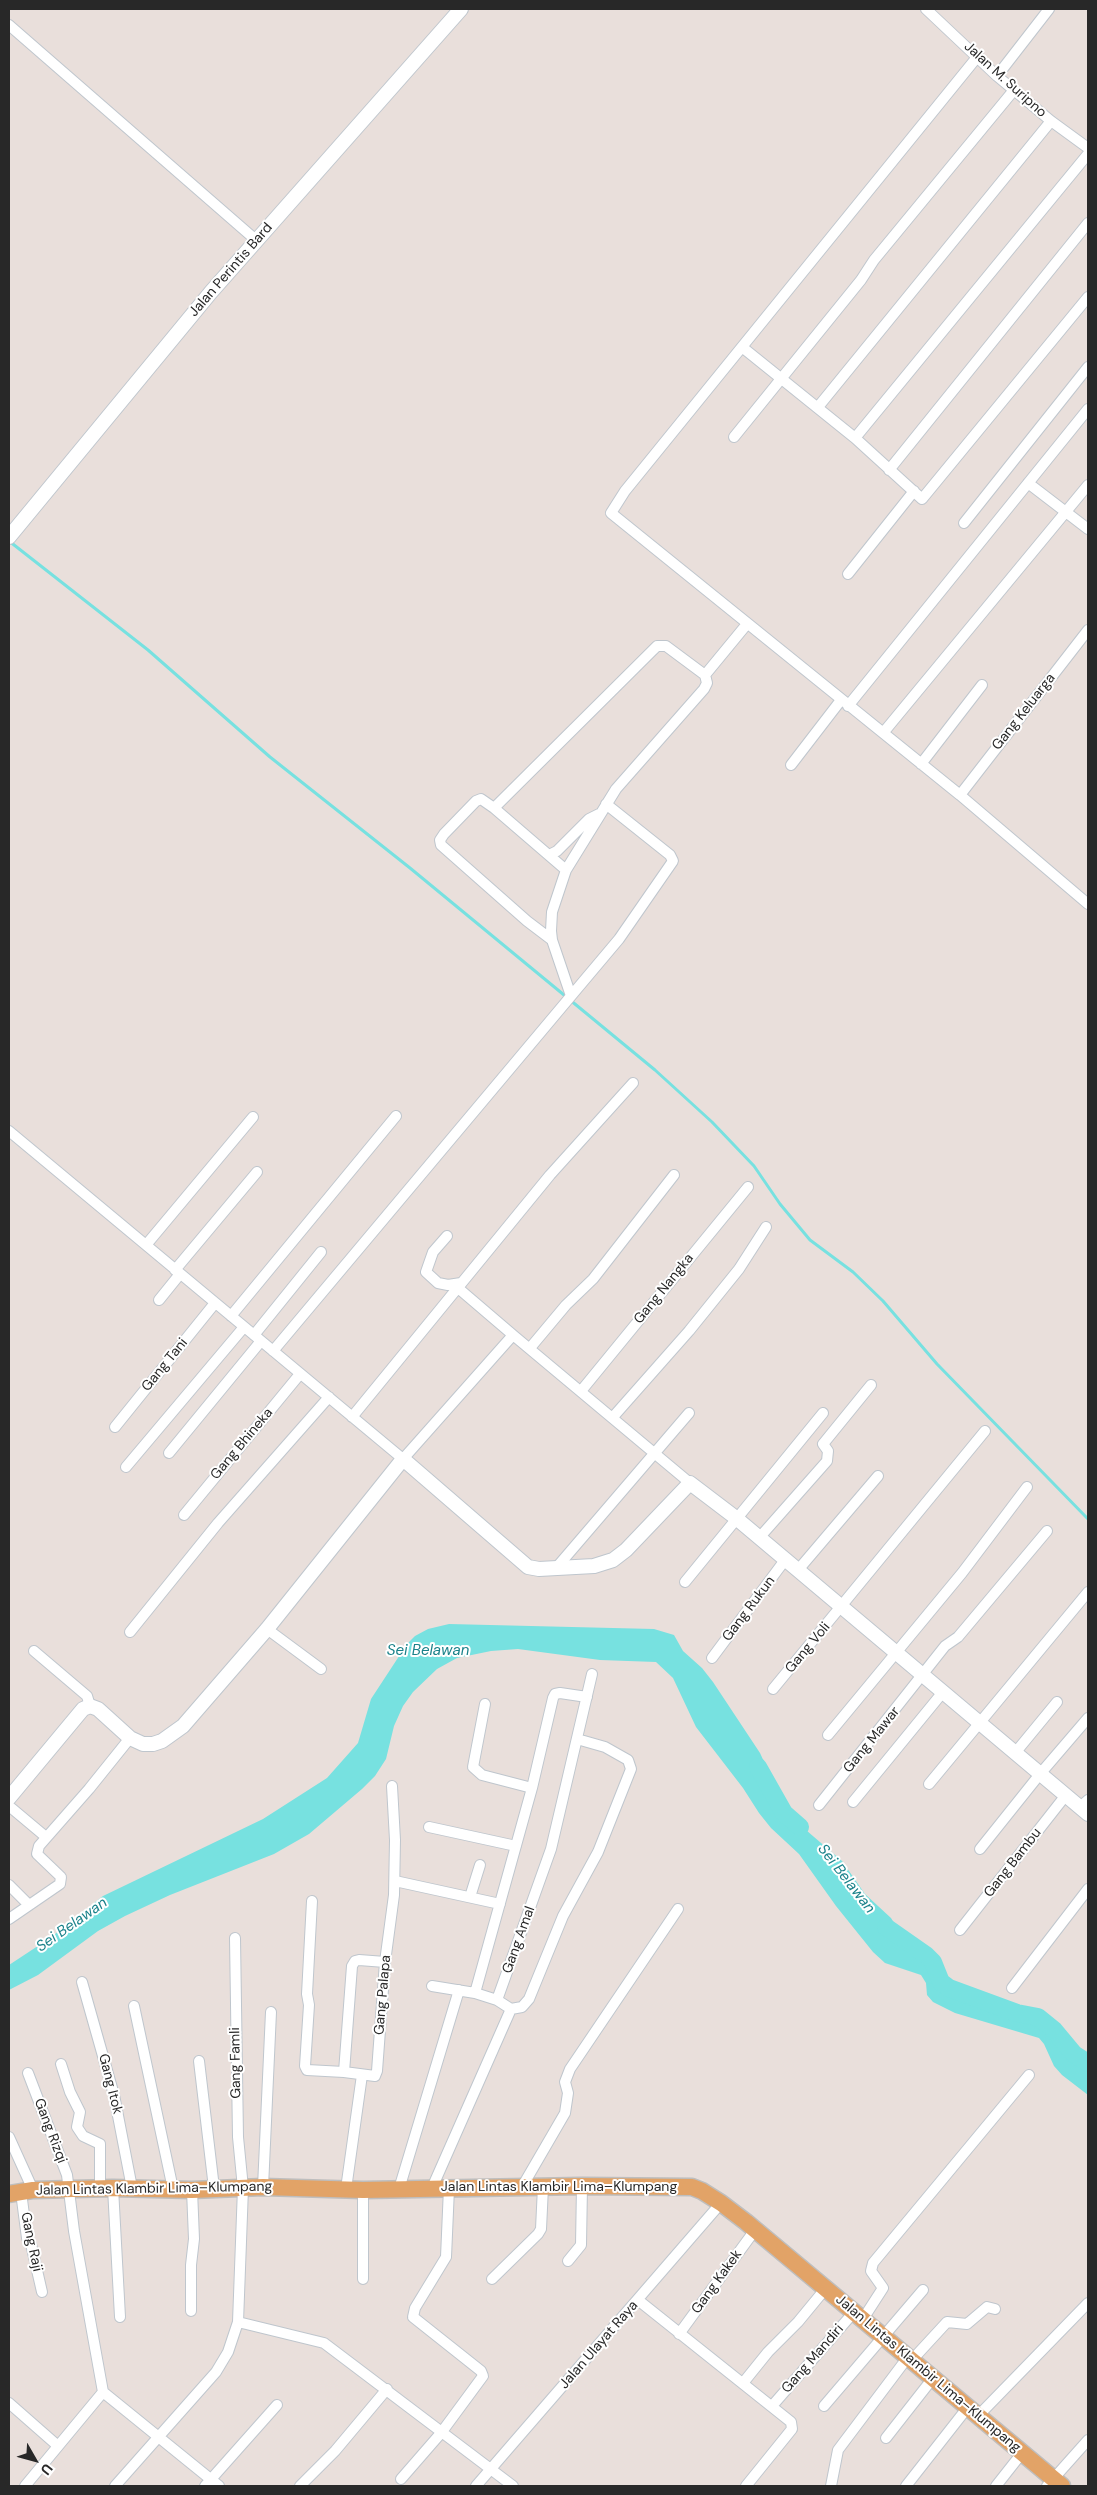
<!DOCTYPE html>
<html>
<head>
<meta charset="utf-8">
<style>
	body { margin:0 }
	#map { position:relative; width:1097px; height:2495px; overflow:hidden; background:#e9dfdb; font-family:"DM Sans",sans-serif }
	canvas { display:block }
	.frame { position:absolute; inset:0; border:10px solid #282828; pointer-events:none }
	.north { position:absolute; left:10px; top:2435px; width:50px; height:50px; -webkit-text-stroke:4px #fff; paint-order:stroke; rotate:128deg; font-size:14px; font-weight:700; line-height:20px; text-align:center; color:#282828 }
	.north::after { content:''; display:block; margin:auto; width:18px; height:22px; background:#282828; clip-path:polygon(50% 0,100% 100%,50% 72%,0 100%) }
</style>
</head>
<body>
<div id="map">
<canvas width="1097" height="2495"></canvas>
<div class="frame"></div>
<div class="north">U</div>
</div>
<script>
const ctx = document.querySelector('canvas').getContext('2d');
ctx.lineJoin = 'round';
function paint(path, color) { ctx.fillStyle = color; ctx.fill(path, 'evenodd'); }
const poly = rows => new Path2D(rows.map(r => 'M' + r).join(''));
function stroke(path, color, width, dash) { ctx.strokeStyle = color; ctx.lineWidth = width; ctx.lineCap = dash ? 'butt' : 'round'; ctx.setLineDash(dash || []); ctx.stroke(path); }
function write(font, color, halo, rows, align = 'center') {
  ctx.font = font + ' "DM Sans",sans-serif'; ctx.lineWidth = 4; ctx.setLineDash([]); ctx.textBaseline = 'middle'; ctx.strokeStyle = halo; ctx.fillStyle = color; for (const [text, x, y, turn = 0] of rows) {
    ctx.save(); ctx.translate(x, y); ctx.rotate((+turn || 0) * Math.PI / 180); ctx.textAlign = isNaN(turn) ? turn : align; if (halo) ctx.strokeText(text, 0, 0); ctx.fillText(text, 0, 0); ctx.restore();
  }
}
paint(poly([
	[449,1624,654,1629,674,1635,683,1651,702,1668,713,1682,760,1753,766,1766,771,1794,778,1806,842,1861,865,1894,891,1918,905,1941,926,1961,947,1992,962,1994,977,2005,1024,2016,1038,2022,1088,2062,1088,2095,1062,2075,1054,2066,1044,2044,1039,2038,955,2013,933,2002,927,1995,926,1983,921,1975,885,1963,873,1952,836,1906,799,1854,771,1828,759,1813,743,1788,696,1727,673,1678,656,1662,600,1660,518,1649,491,1651,457,1658,437,1669,413,1692,403,1706,394,1726,386,1759,375,1776,362,1789,309,1834,274,1854,170,1895,125,1916,98,1931,38,1975,9,1990,9,1965,50,1938,103,1896,263,1819,327,1778,358,1743,371,1699,407,1644,415,1636,428,1629]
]), '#77e1e0');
stroke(poly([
	[9,541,148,650,270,757,410,868,655,1070,712,1122,754,1166,780,1204,810,1240,853,1272,883,1301,937,1364,1088,1519]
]), '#77e1e0', 3);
stroke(poly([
	[758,1767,784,1813,800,1827],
	[886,1927,926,1955,933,1962,941,1982,949,1988,1017,2013,1038,2017,1054,2030,1074,2054,1088,2063]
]), '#77e1e0', 18);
const street = poly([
	[926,9,997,76,1051,121,1088,148],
	[9,25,257,241],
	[978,56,625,491,611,513,960,795,1088,904],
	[997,76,1049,9],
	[742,347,855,438,922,499,1088,297],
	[818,407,1051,121],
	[734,437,861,280,874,260,1014,90],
	[855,438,1088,154],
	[889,470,1088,223],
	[1028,483,1088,529],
	[964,523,1088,367],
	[848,574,914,491],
	[705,675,747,624],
	[848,706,1088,409],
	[883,733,1088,485],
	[921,764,982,685],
	[791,765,841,700],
	[960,795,1088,630],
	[494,808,657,646,666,646,705,675,707,683,704,689,616,789,566,870],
	[549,855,557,851,589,819,599,814],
	[571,996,619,939,673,861,670,855,606,804],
	[9,1131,403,1459,513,1335,690,1483],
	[447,1236,433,1252,426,1272,438,1283,448,1285,461,1283],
	[146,1245,253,1117],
	[175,1270,257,1172],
	[458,1288,513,1335],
	[159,1300,180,1274],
	[231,1316,396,1116],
	[254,1335,321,1252],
	[530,1348,566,1305,593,1279,674,1175],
	[273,1351,571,996,552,940,551,931,552,912,566,870,494,808,481,799,476,801,444,834,440,840,441,845,527,921,552,940],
	[581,1391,748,1187],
	[352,1417,550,1175,633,1083],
	[613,1417,689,1331,739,1269,766,1227],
	[115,1427,215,1303],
	[169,1453,261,1341],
	[126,1467,244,1327],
	[184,1515,300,1374],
	[759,1538,827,1461,828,1451,823,1444,871,1385],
	[557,1567,689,1413],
	[798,1570,878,1476],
	[685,1582,823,1413],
	[267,1629,321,1669],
	[130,1632,218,1523,329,1397],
	[34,1651,87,1696,90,1706],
	[712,1658,785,1560],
	[773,1689,985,1431],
	[485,1704,473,1767,482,1775,532,1788],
	[828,1735,962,1573,1027,1487],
	[1015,1753,1057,1702],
	[929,1784,1088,1592],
	[853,1802,943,1692],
	[819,1805,945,1646,958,1637,1047,1531],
	[9,1806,46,1837],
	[1080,1807,1088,1800],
	[429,1827,516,1846],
	[980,1849,1040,1774,1088,1718],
	[395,1881,500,1904],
	[9,1885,29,1905],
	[470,1897,480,1865],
	[312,1901,307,1994,309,2005,305,2066,307,2070,344,2072,352,1966,355,1961,359,1960,385,1962],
	[9,1919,60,1884,61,1877,37,1854,39,1846,89,1789,130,1738],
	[960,1930,1066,1795],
	[82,1982,114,2095,132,2188],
	[432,1986,475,1993,497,2000],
	[1012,1988,1088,1889],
	[475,1993,532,1788,553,1698,555,1694,560,1693,587,1697],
	[134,2006,173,2189],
	[511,2009,522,2007,529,1999,563,1916,598,1852,631,1769,628,1760,605,1747,577,1739],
	[199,2061,214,2188],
	[61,2064,70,2092,80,2112,77,2127,83,2136,100,2144,100,2188],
	[344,2072,375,2076,377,2071,385,1962,394,1895,395,1840,392,1786],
	[28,2073,67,2175,74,2231,103,2392,219,2486],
	[9,2137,33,2190],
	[263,2187,271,2012],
	[522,2187,565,2113,568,2093,565,2082,570,2069,678,1909],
	[113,2188,120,2317],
	[432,2188,511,2009,497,2000,551,1849,592,1674],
	[346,2189,362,2075],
	[399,2189,459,1990],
	[21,2192,27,2238,31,2244,42,2292],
	[568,2261,581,2245,582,2186],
	[363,2279,363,2190],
	[492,2279,538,2234,541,2229,543,2187],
	[638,2300,791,2422,792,2429,746,2486],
	[191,2311,191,2265,194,2239,192,2190],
	[863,2319,883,2288,871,2271,873,2263,1029,2075],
	[238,2322,324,2343,513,2486],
	[679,2334,755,2230],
	[912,2360,947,2322,967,2324,987,2307,995,2309],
	[743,2383,768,2352,798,2322,826,2288],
	[9,2403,58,2446],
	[772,2406,854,2312],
	[824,2406,923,2290],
	[978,2416,1088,2303],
	[886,2438,933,2378],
	[401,2479,441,2433,483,2376,481,2371,413,2317,415,2308,446,2257,449,2188],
	[25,2486,103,2392],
	[115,2486,216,2372,228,2352,238,2322,243,2188,238,2137,235,1938],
	[205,2486,277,2405],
	[300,2486,335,2451,387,2389],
	[476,2486,721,2203],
	[831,2486,838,2450,908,2357],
	[906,2486,968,2407],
	[996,2486,1022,2453],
	[1047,2486,1088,2440]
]);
const secondary = poly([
	[9,537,211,292,461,9],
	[9,1798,83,1709,90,1706,98,1709,130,1738,143,1744,153,1744,162,1741,183,1726,267,1629,403,1459,528,1567,539,1569,594,1566,613,1560,626,1550,690,1483,736,1518,1088,1814]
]);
const primary = poly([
	[9,2194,33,2190,113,2188,192,2190,263,2187,363,2190,582,2186,692,2187,702,2191,721,2203,746,2222,1062,2486]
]);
stroke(street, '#bfc6cd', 12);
stroke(secondary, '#bfc6cd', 16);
stroke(primary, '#bebebe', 19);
stroke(street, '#fff', 10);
stroke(secondary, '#fff', 14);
stroke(primary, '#e2a367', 16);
write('14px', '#282828', '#fff', [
	["Jalan M. Suripno",1005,80,42],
	["Jalan Perintis Bard",231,270,-49],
	["Gang Keluarga",1024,712,-52],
	["Gang Nangka",664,1289,-51],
	["Gang Tani",165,1365,-51],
	["Gang Bhineka",242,1444,-50],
	["Gang Rukun",749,1609,-53],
	["Gang Voli",808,1648,-50],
	["Gang Mawar",872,1740,-51],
	["Gang Bambu",1013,1863,-52],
	["Gang Amal",519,1940,-70],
	["Gang Palapa",383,1995,-85],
	["Gang Famli",236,2063,-91],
	["Gang Itok",110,2084,76],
	["Gang Rizqi",50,2131,69],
	["Jalan Lintas Klambir Lima–Klumpang",559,2187],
	["Jalan Lintas Klambir Lima–Klumpang",154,2189,-1],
	["Gang Raji",31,2242,78],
	["Gang Kakek",717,2282,-54],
	["Jalan Ulayat Raya",599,2345,-49],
	["Gang Mandiri",813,2359,-49],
	["Jalan Lintas Klambir Lima–Klumpang",928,2374,40]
]);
write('italic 15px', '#1a828a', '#fff', [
	["Sei Belawan",428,1651],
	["Sei Belawan",846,1879,52],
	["Sei Belawan",72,1925,-35]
]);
</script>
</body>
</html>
